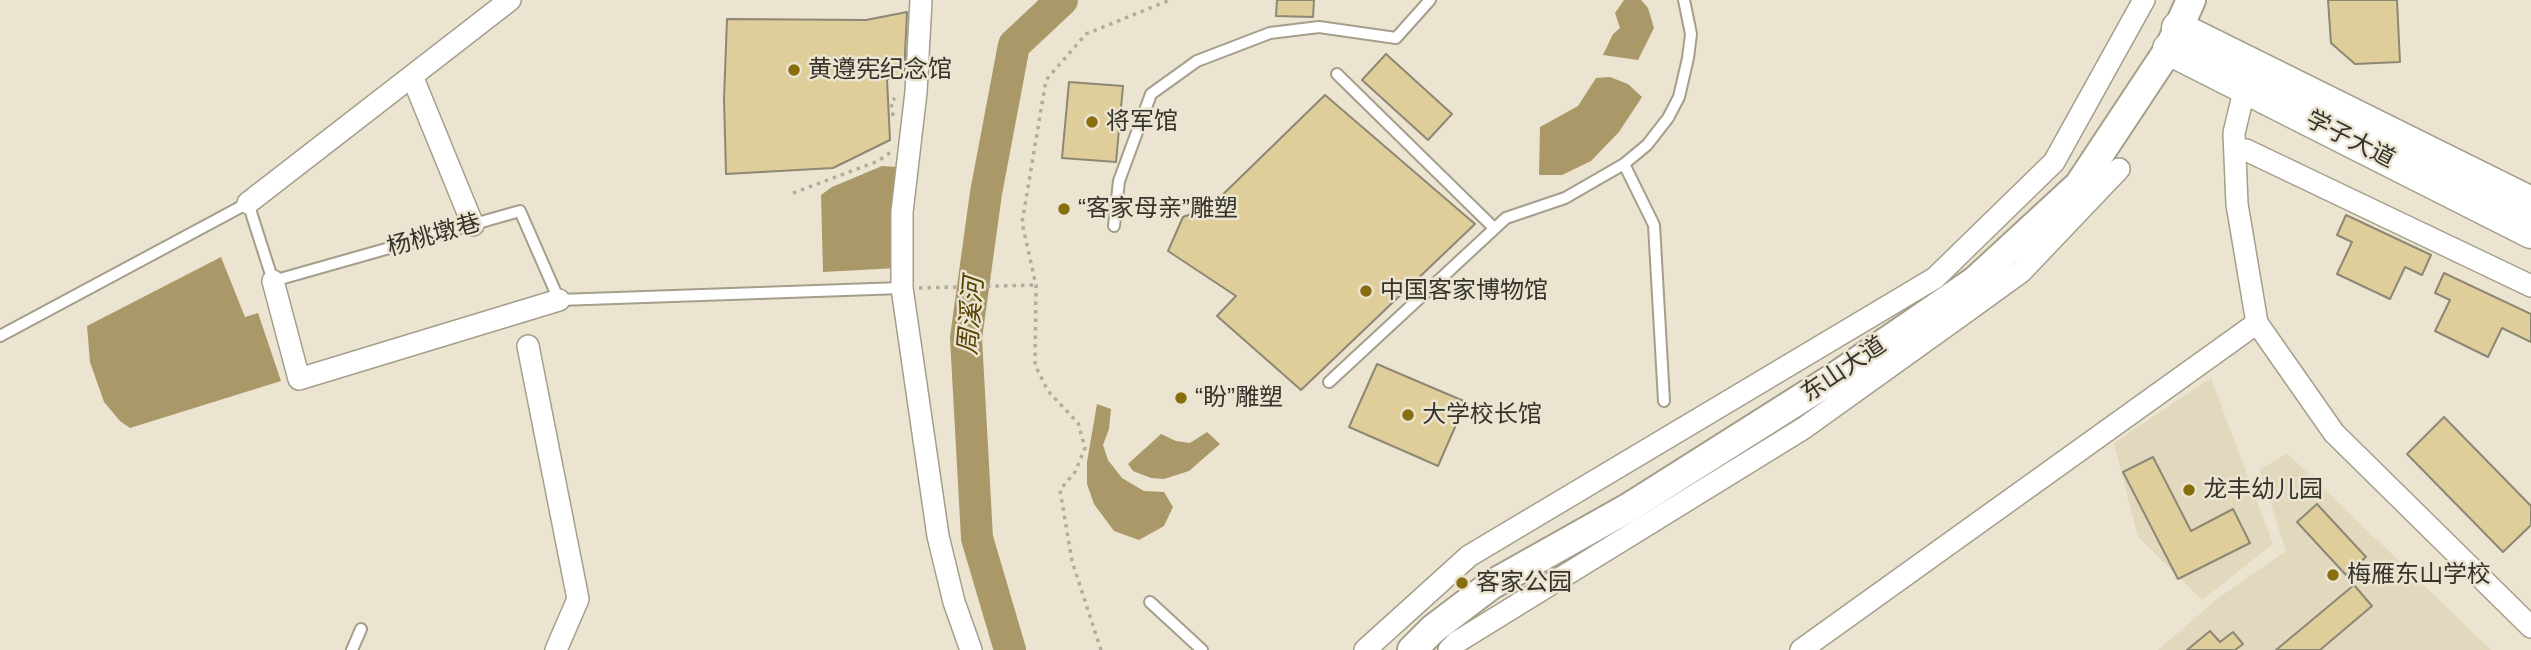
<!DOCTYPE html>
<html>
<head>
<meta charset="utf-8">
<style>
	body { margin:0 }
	canvas { display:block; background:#ebe4d0 }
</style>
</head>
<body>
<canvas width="2531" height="650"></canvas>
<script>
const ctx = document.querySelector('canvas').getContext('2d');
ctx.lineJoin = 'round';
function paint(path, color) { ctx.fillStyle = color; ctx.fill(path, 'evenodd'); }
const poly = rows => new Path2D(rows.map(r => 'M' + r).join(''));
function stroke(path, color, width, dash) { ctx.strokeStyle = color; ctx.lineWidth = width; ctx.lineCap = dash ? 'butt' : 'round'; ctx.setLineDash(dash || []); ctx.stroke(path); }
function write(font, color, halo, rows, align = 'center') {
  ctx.font = font + ' Arial,"Noto Sans SC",sans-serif'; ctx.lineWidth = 5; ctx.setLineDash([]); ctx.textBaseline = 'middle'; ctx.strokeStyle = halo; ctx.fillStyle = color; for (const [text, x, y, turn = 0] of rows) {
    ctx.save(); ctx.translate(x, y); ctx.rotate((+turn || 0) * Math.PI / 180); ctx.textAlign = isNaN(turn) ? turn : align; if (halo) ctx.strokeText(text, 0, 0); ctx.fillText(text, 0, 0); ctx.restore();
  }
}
paint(poly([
	[2211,378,2273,544,2202,600,2138,537,2114,443],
	[2287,453,2491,650,2158,650,2217,599,2286,551,2260,470]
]), '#e1d8bd');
paint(poly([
	[1624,0,1641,0,1648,8,1654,28,1638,60,1603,55,1613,34,1620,28,1615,13],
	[1610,77,1628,84,1642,97,1619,132,1591,161,1562,175,1539,175,1540,127,1578,106,1596,78],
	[882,166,897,167,897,268,823,272,821,195,832,187],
	[221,257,245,317,258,313,281,381,130,428,120,421,104,402,90,362,87,326],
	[1097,404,1111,409,1109,429,1103,445,1108,460,1122,478,1144,491,1164,492,1173,507,1164,526,1139,540,1114,531,1094,504,1087,484,1087,462],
	[1207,432,1220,444,1189,471,1164,479,1151,478,1133,471,1128,464,1161,434,1176,441,1190,443]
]), '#aa9868');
stroke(poly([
	[1010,650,977,538,966,338,986,193,1014,45,1062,0]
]), '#aa9868', 32);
const building = poly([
	[1277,0,1314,0,1313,17,1276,16,1277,0],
	[2328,0,2397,0,2400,62,2355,64,2331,43,2328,0],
	[907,12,904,75,887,79,890,140,833,168,726,174,724,99,727,19,866,20,907,12],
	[1386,54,1452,114,1428,140,1362,80,1386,54],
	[1069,82,1123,86,1116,162,1062,158,1069,82],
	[1325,95,1475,224,1301,390,1217,316,1236,296,1168,251,1183,217,1210,207,1325,95],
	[2346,215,2431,255,2422,275,2405,267,2390,299,2337,274,2352,242,2337,235,2346,215],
	[2444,273,2531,314,2531,342,2502,328,2488,357,2435,331,2450,300,2435,293,2444,273],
	[1377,364,1466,402,1438,466,1349,427,1377,364],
	[2444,417,2531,506,2531,525,2503,552,2407,454,2444,417],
	[2153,457,2191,531,2233,509,2250,543,2178,579,2123,472,2153,457],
	[2317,504,2366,557,2346,575,2297,522,2317,504],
	[2354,585,2372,606,2320,650,2276,650,2354,585],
	[2210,631,2220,642,2233,632,2243,644,2235,650,2187,650,2210,631]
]);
paint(building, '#dfcd9a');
stroke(building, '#8d8775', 2);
const lane = poly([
	[1337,74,1494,228],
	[1114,226,1119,181,1151,94,1197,61,1270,33,1319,27,1396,38,1430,0],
	[0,336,248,203,273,281,520,211,559,300,902,288],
	[1329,382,1506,218,1565,198,1624,164],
	[1664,401,1654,225,1624,164,1647,145,1668,118,1679,97,1688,58,1691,34,1684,0],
	[1150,602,1202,650],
	[352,650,361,629]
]);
const street = poly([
	[921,0,916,92,902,212,902,288,938,536,954,602,971,650],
	[412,76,473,225],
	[2245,87,2234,133,2237,204,2257,323,2334,433,2531,627],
	[2246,150,2531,286],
	[248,203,510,0],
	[273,281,299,379,559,300],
	[528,346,578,599,556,650],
	[1365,650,1469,556,1935,278,2054,162,2144,0],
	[1449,650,1457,642,1804,428,1963,314,2021,272,2119,169],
	[1801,650,2257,323]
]);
const secondary = poly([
	[1412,650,1433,629,1491,585,1628,508,1835,377,1975,281,2079,185,2169,49,2191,0]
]);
const primary = poly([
	[2178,28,2531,203],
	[2169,49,2531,232]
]);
stroke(lane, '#a49e8b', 14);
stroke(street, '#a49e8b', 24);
stroke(secondary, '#a49e8b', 32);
stroke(primary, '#a49e8b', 35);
stroke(poly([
	[893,116,891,102,895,98],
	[793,193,878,161,891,152],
	[919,288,1036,285],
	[1101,650,1072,561,1060,490,1075,472,1085,448,1078,423,1048,391,1035,365,1036,285,1022,223,1046,80,1086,34,1170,0]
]), '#b2ac9c', 3.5, [3.5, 5]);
stroke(lane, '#fff', 10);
stroke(street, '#fff', 21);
stroke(secondary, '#fff', 28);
stroke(primary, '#fff', 32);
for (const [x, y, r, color] of [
	[794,70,7,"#896e0f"],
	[1092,122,7,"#896e0f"],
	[1064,209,7,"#896e0f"],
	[1366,291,7,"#896e0f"],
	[1181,398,7,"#896e0f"],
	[1408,415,7,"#896e0f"],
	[2189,490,7,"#896e0f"],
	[2333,575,7,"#896e0f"],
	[1462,583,7,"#896e0f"]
]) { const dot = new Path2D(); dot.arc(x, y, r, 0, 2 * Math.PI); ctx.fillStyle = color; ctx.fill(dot); stroke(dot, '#ebe4d0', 2.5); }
write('24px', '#36332c', '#ebe4d0', [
	["黄遵宪纪念馆",808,70],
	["将军馆",1106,122],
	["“客家母亲”雕塑",1078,209],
	["中国客家博物馆",1380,291],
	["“盼”雕塑",1195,398],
	["大学校长馆",1422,415],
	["龙丰幼儿园",2203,490],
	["梅雁东山学校",2347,575],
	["客家公园",1476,583]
], 'left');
write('24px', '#36332c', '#ebe4d0', [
	["学子大道",2350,140,27],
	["杨桃墩巷",434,236,-16],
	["东山大道",1844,370,-34]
]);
write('italic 26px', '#574504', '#ebe4d0', [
	["周溪河",972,316,-85]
]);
</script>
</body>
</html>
